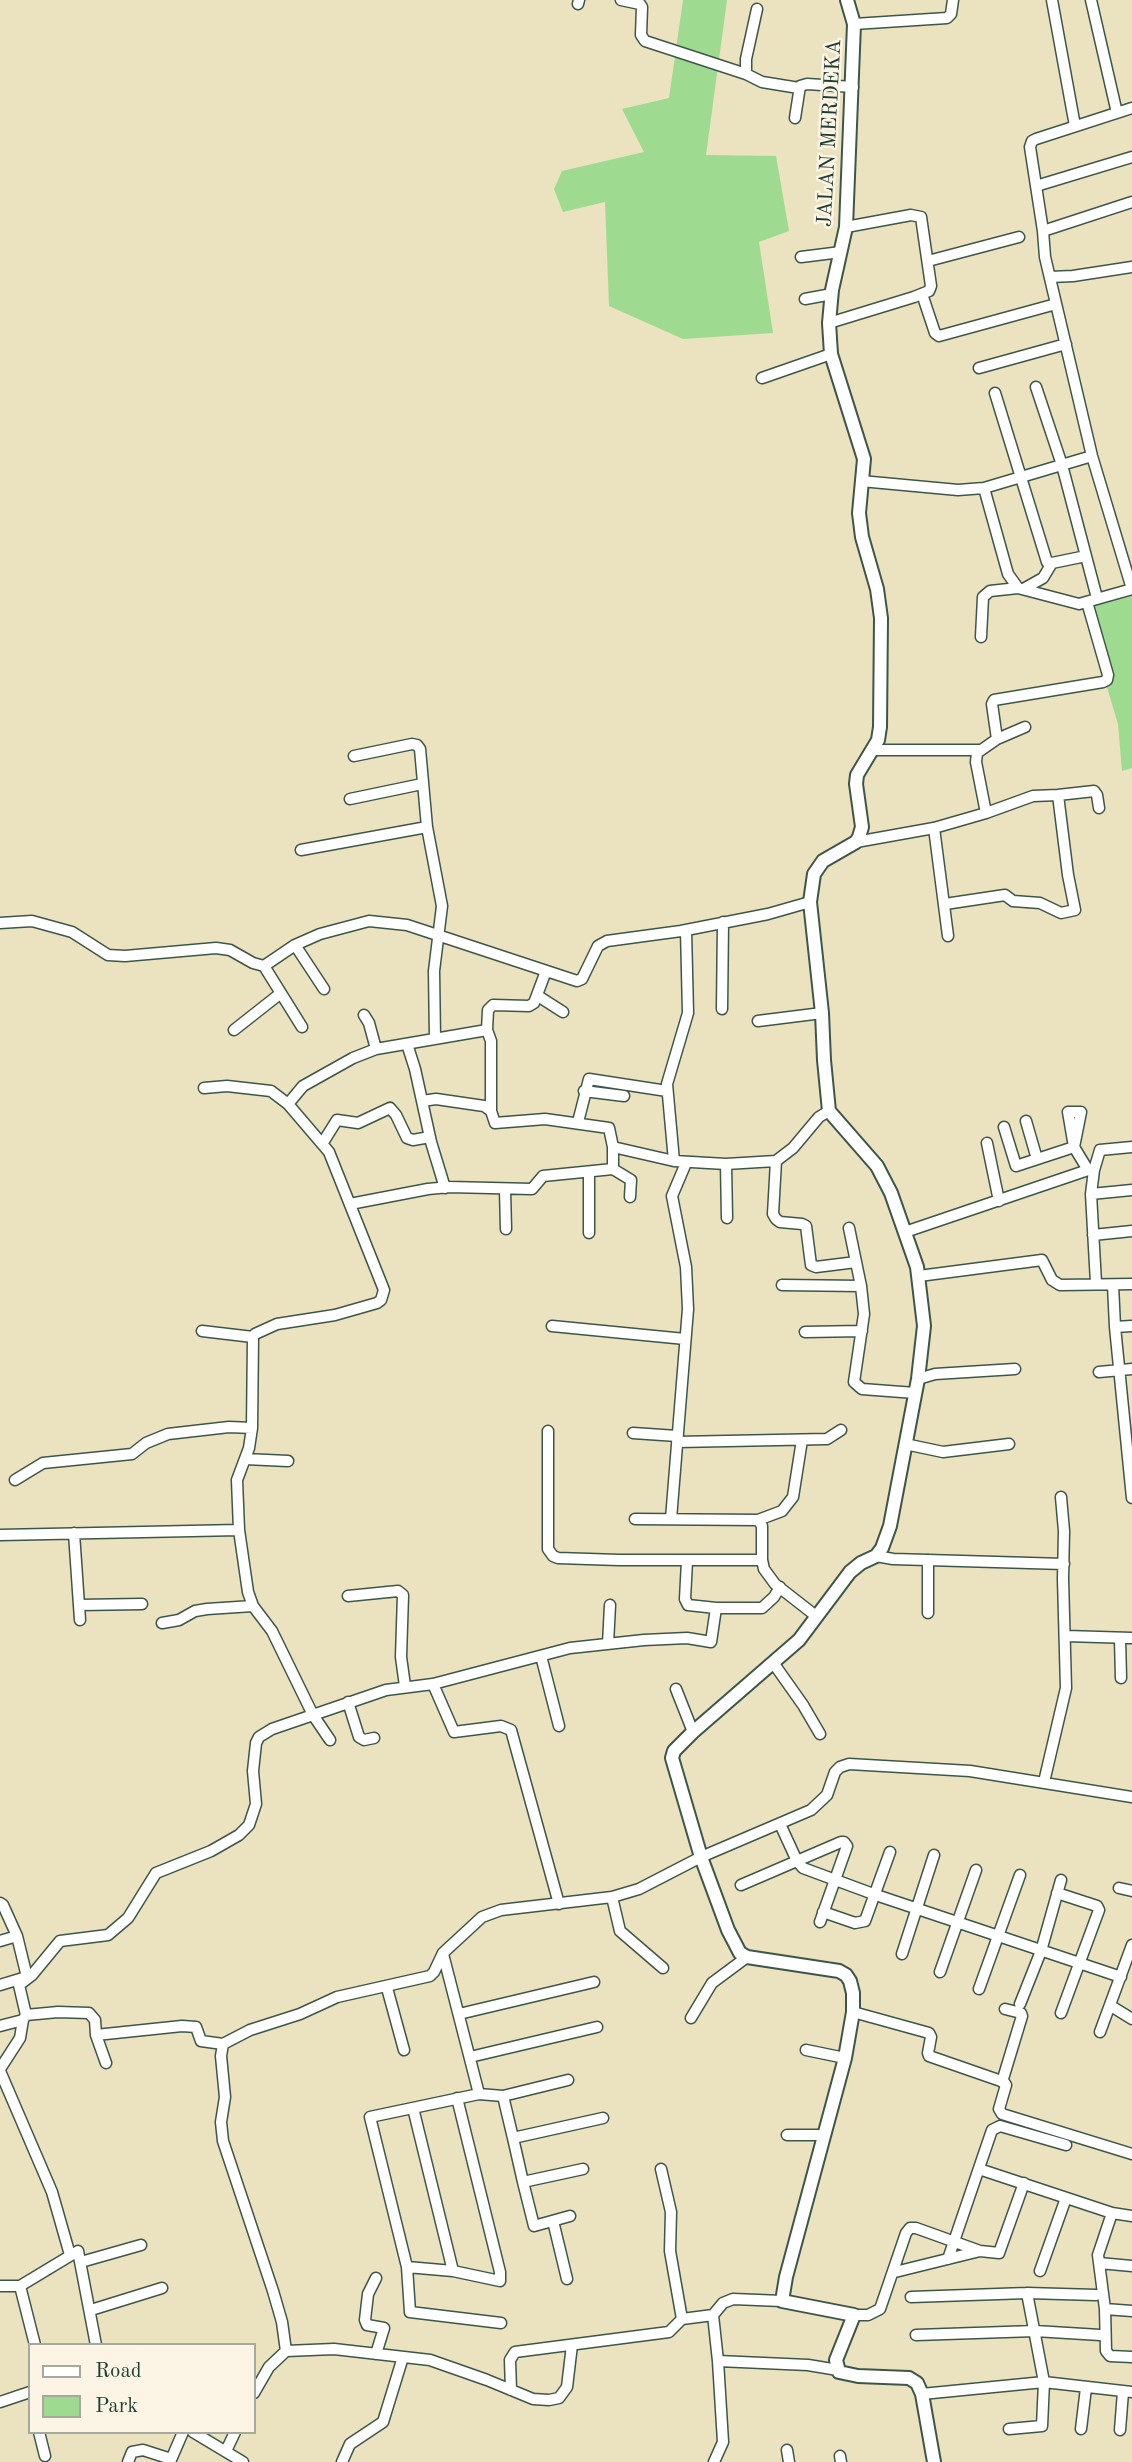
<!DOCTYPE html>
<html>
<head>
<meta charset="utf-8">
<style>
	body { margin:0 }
	#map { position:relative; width:1132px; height:2462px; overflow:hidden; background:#ebe2bf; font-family:"Old Standard TT",serif }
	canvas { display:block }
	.legend { position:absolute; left:28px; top:2343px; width:228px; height:91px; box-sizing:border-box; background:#fcf5e5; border:2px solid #a4ab9e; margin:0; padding:9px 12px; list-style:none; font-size:21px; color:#1f3d34 }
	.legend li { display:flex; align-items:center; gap:14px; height:35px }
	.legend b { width:35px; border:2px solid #a4ab9e }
</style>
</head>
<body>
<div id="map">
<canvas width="1132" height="2462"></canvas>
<ul class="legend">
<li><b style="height:9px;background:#fff"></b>Road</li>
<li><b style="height:19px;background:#9edb90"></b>Park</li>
</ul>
</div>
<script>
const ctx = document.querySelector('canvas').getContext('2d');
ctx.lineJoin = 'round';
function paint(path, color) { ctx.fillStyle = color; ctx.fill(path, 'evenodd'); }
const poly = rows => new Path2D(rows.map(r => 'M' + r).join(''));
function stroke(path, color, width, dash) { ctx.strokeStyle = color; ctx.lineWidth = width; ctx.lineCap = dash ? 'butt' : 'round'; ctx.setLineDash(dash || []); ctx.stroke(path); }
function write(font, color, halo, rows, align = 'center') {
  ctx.font = font + ' "Old Standard TT",serif'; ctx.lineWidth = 5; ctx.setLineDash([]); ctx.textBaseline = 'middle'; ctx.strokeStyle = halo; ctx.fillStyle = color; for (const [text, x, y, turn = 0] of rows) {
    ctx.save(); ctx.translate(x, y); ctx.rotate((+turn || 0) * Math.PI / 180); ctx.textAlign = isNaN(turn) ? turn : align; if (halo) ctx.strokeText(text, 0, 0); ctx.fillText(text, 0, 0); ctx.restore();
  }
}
paint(poly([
	[683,0,727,0,706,155,776,156,789,231,759,242,773,333,683,339,609,306,605,202,563,212,554,189,562,171,644,152,622,109,669,98],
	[1132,595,1132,768,1122,771,1118,724,1083,607]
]), '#9edb90');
const minor = poly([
	[621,0,640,4,642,7,641,35,645,41,746,74,762,82,799,88],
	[1052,0,1075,126],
	[1091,0,1117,113],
	[578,4,579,0],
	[854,24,947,18,951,14,953,0],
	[746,74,746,59,757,9],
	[795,118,800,86,807,84,853,87],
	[1036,186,1132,157],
	[1043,231,1132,202],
	[801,257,841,252],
	[928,261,1019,237],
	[1050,277,1073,276,1132,267],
	[922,294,935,333,939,336,1056,304],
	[805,299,832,294],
	[829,323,914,297,929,291,931,286,921,217,911,215,846,227],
	[979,368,1066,344],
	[762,378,831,354],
	[1036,387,1062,465,1097,598],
	[995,393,1047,562,1052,563,1086,556],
	[861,481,958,490,984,488,1092,456],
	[984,488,1008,574,1018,588,1079,604,1132,589],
	[1025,588,1043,578,1052,563],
	[1132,589,1092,456,1045,257,1043,231,1030,147,1032,141,1036,139,1132,108],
	[981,637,983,597,990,591,1018,588],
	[997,739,992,704,994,700,1103,682,1107,680,1108,675,1087,602],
	[872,750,980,750],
	[354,756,412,744,417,745,420,749,427,827,442,906,434,971,435,1039],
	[1058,795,1094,791,1097,795,1099,808],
	[350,799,422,784],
	[986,813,976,762,977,753,997,739,1025,727],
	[934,828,948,936],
	[856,842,934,828,986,813,1033,796,1058,795,1068,875,1075,910,1061,913,1040,903,1013,901,1005,895,945,904],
	[301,850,427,827],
	[0,923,32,921,72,932,108,955,125,956,216,948,230,950,253,963,264,966,295,945,320,934,369,921,407,925,577,981,582,979,598,946,607,941,681,931,768,914,810,902],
	[295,945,324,989],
	[264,966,302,1027],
	[538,996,563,1012],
	[722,1009,723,922],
	[364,1015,369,1023,376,1049],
	[758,1021,822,1013],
	[234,1030,281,993],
	[487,1030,491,1041,491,1111],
	[407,1044,415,1069,431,1142,445,1188],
	[204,1088,227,1086,271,1091,288,1104,329,1152,384,1290,381,1300,377,1303,335,1315,277,1324,255,1334,253,1337,252,1428,249,1448,237,1480,239,1530,248,1592,253,1606,272,1631,313,1715,330,1740],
	[584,1091,624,1096],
	[422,1101,436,1099,484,1106,491,1111,495,1123,545,1119,609,1128,613,1147,674,1161,726,1164,776,1161,793,1148,819,1117,829,1111],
	[288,1104,303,1086,353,1058,376,1049,487,1030,488,1010,493,1005,529,1006,534,1003,546,971],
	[1068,1112,1081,1112,1074,1147,1068,1112],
	[1026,1121,1037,1159],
	[578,1122,589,1079,667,1091],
	[1004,1127,1016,1166,1074,1147,1088,1170,1093,1170],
	[987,1143,999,1201],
	[322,1144,337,1120,358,1123,390,1108,396,1115,407,1138,413,1140,430,1137],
	[613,1147,613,1169],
	[674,1161,667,1084,688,1013,686,930],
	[776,1161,773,1214,776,1219,780,1222,802,1224,806,1226,811,1265,816,1267,856,1262],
	[726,1164,727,1218],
	[589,1173,589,1233],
	[505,1190,506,1229],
	[1091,1194,1132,1190],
	[350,1204,428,1189,449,1187,532,1189,543,1176,613,1169,631,1180,630,1197],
	[849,1228,861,1286,864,1314,854,1382,862,1389,915,1393],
	[905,1232,1088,1170],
	[1093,1235,1132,1231],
	[919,1276,1042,1260,1052,1280,1060,1285,1132,1284],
	[1096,1283,1091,1194,1094,1170,1100,1150,1132,1147],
	[782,1285,861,1286],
	[1113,1285,1115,1327,1132,1498],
	[552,1326,685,1339],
	[1115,1327,1132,1326],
	[202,1331,253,1337],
	[805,1332,862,1331],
	[1099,1372,1132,1369],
	[918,1379,935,1374,1015,1369],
	[548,1431,548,1549,553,1556,558,1558,619,1560,762,1560,764,1569,775,1584,816,1616],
	[633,1433,677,1436],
	[677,1442,827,1439,841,1430],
	[905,1444,943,1452,1009,1444],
	[245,1459,288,1461],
	[15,1480,43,1463,132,1454,146,1443,168,1434,229,1427,252,1428],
	[635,1519,758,1520,762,1526,762,1560],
	[671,1519,688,1309,686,1267,672,1196,686,1163],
	[758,1520,782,1511,793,1497,802,1440],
	[74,1533,80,1620],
	[0,1535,239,1530],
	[876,1556,893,1559,1064,1564],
	[928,1560,928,1613],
	[687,1561,685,1599,688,1605,716,1608],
	[348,1596,398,1591,403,1595,401,1657,405,1686],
	[79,1605,142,1604],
	[162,1623,179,1620,195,1611,207,1609,253,1606],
	[1066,1636,1132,1638],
	[1120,1639,1121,1678],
	[608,1644,610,1605],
	[541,1656,559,1726],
	[774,1664,803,1705,820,1734],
	[433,1684,454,1732,501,1726,511,1730,559,1904],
	[676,1689,693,1732],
	[348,1702,359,1737,364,1740,374,1738],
	[1044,1782,1066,1688,1063,1579,1064,1531,1061,1497],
	[780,1824,797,1861,803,1868,876,1895,1121,1977],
	[741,1885,841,1842,844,1842,847,1846,820,1922],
	[1119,1888,1132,1891],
	[1057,1893,1097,1906,1099,1910,1061,2013],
	[612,1897,620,1931,663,1968],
	[0,1903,3,1905,17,1936,27,1977],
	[823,1912,855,1923,865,1921,890,1852],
	[0,1941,17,1936],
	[443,1954,479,2094,370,2117,407,2267,410,2312,501,2323],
	[902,1954,934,1855],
	[940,1972,976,1870],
	[0,1985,23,1978],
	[387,1988,404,2050],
	[979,1989,1020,1875],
	[1020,2004,1041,1951,1061,1880],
	[1111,2006,1132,2019],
	[853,2012,929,2033,931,2037,928,2053,929,2056,1004,2082,1006,2085,999,2109,1002,2114,1132,2154],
	[459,2014,594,1982],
	[26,2015,19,1985,32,1975,60,1941,108,1935,128,1918,156,1873,211,1851,239,1835,249,1825,256,1804,253,1771,256,1743,259,1737,272,1729,386,1690,433,1684,570,1648,644,1640,687,1638,711,1642,716,1608,762,1608,774,1597,780,1587],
	[691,2018,712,1983,747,1957],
	[0,2026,23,2020,26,2015,58,2012,89,2013,95,2020,96,2035,106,2063],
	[1100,2032,1132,1945],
	[96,2035,182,2026,196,2027,201,2041,223,2044,250,2030,300,2014,337,1997,430,1976,434,1972,443,1953,482,1917,501,1910,612,1897,639,1889,701,1857,811,1810,827,1795,835,1772,840,1767,849,1764,970,1771,1132,1797],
	[223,2044,221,2056,225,2097,221,2122,223,2141,273,2291,282,2322,286,2351,269,2367,254,2393],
	[806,2050,845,2058],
	[470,2057,597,2027],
	[0,2069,20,2038,23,2020],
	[0,2071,52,2192,70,2255],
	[1002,2082,1022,2016,1021,2013,1005,2009],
	[479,2094,503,2096,568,2080],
	[503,2096,513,2138,603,2118],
	[413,2108,453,2271],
	[787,2135,825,2135],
	[513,2138,523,2182,583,2169],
	[661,2169,671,2212,670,2251,682,2319],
	[979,2169,1112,2213,1132,2216],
	[523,2182,534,2226,570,2216],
	[1112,2213,1098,2255,1105,2309,1106,2351,1110,2356,1132,2357],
	[553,2221,567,2279],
	[948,2259,992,2130,1000,2126,1066,2145],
	[81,2262,141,2245],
	[1099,2263,1132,2266],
	[407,2267,453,2271,500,2281,500,2272,457,2098],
	[1040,2271,1066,2198],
	[895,2272,980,2251],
	[376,2278,368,2294,365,2320,367,2325,384,2328,376,2354],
	[0,2286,20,2286,78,2251,96,2345],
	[20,2286,35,2345],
	[911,2297,1027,2293],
	[1105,2309,1132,2311],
	[91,2310,162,2288],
	[713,2315,718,2361,723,2442,714,2462],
	[854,2315,868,2315,880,2309,906,2233,910,2228,916,2228,980,2251,999,2253,1024,2183],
	[916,2335,1035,2331,1100,2335],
	[286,2351,334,2349,430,2360,487,2380,533,2399,549,2400,559,2398,567,2387,572,2345],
	[718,2361,808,2365,838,2370],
	[511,2390,510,2360,515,2352,669,2332,682,2319,713,2315,723,2303,733,2299,782,2301],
	[922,2394,1044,2382,1132,2392],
	[0,2402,30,2392],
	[1009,2429,1042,2426,1044,2382,1027,2293,1096,2295],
	[1081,2429,1086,2388],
	[1120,2430,1123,2392],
	[39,2432,45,2456],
	[193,2432,243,2462],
	[787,2450,789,2462],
	[226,2451,235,2432],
	[840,2456,841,2462],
	[128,2462,132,2452,143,2450,171,2459],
	[170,2462,183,2432],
	[342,2462,350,2444,383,2422,403,2357]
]);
const tertiary = poly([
	[847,0,854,24,846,227,832,290,829,323,831,354,864,459,859,513,862,537,877,589,881,618,880,727,878,740,857,775,856,784,862,827,859,837,856,842,823,861,814,874,810,902,822,1013,824,1060,829,1111,877,1166,891,1193,917,1267,924,1326,918,1379,890,1526,882,1548,876,1556,861,1563,850,1572,799,1640,693,1732,674,1751,672,1758,701,1857,728,1930,740,1953,747,1957,839,1971,846,1975,850,1981,853,1993,853,2012,845,2058,786,2277,782,2301,854,2315,836,2360,839,2372,858,2376,909,2378,917,2383,922,2394,934,2462]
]);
stroke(minor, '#3e5649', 13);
stroke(tertiary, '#3e5649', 16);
stroke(minor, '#fff', 10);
stroke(tertiary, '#fff', 12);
write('21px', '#1f3d34', '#fcf5e5', [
	["JALAN MERDEKA",830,133,-87]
]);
</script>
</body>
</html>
